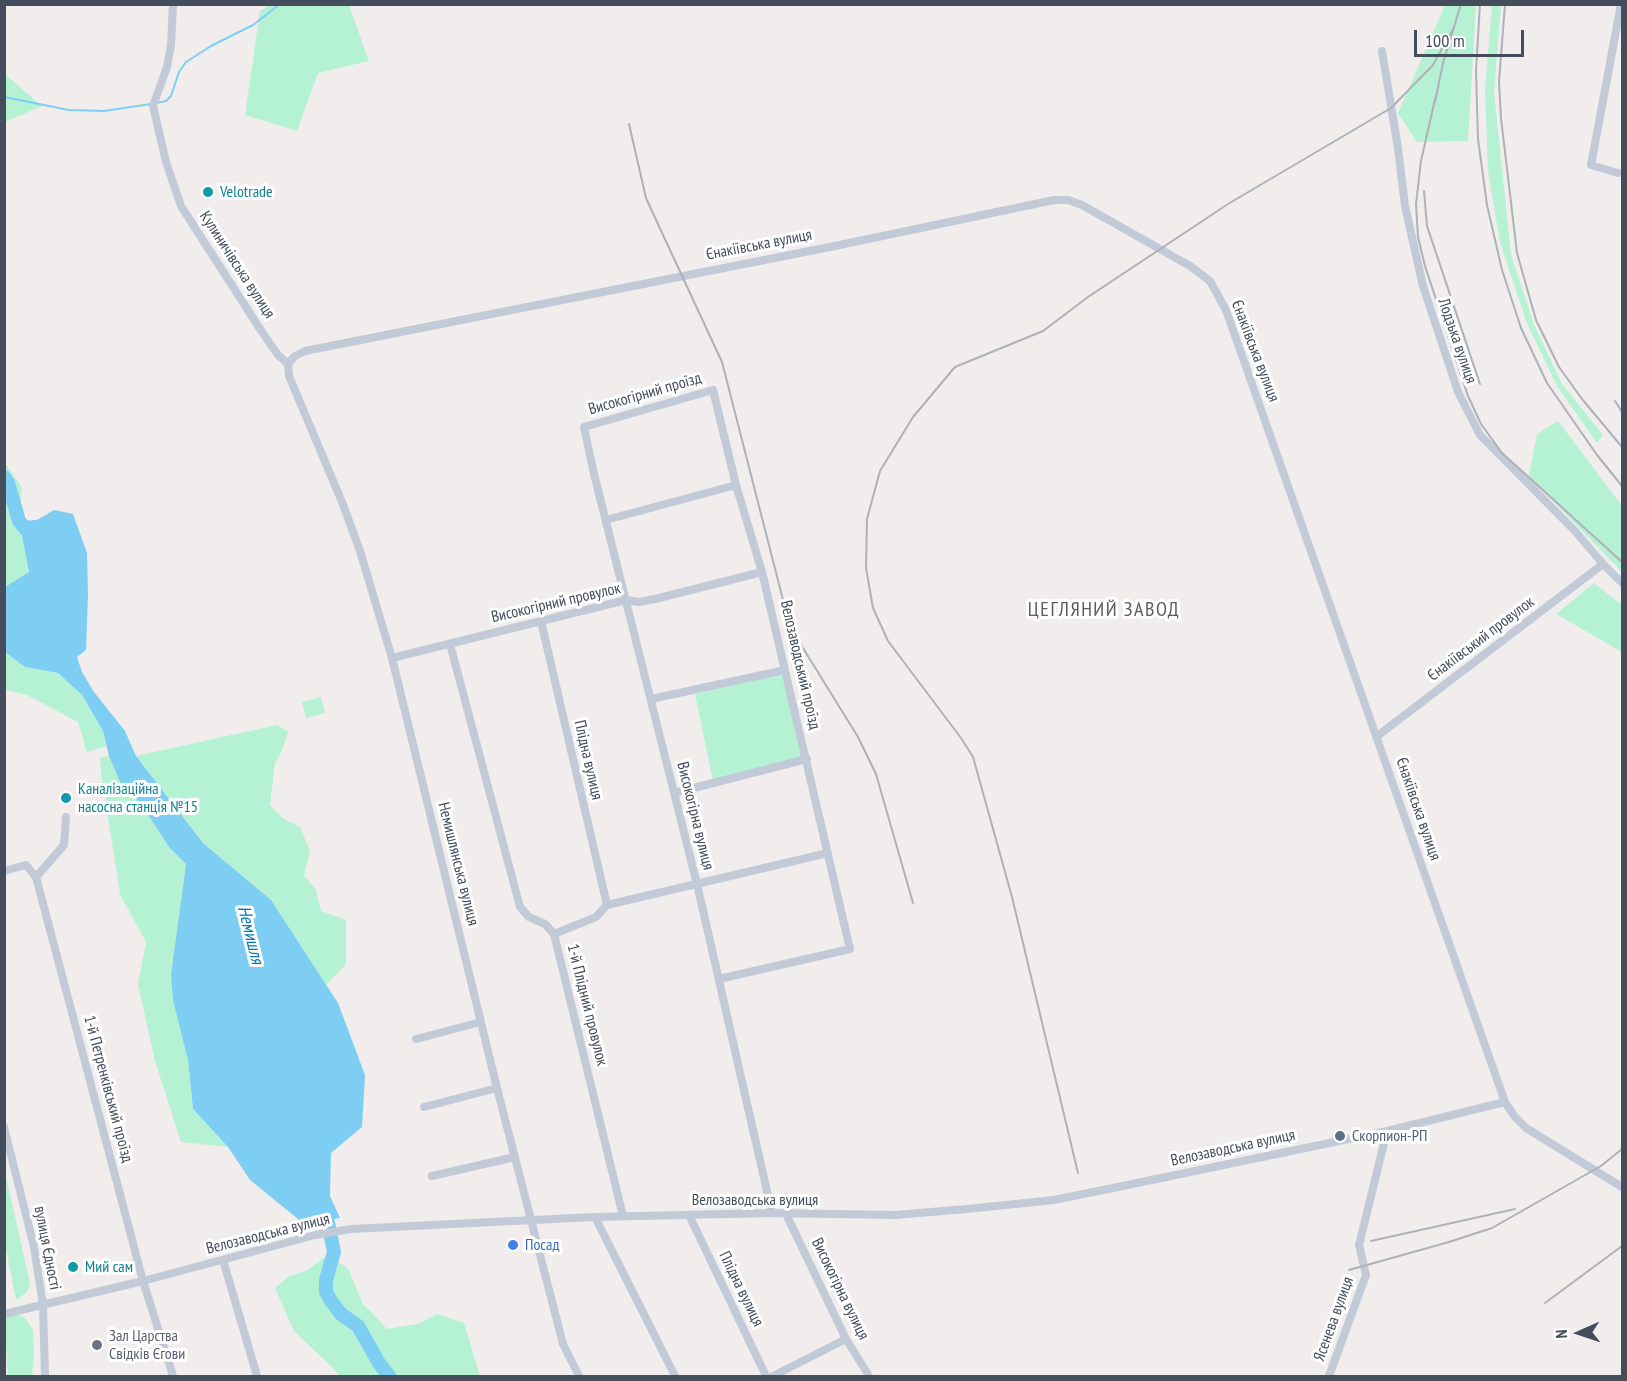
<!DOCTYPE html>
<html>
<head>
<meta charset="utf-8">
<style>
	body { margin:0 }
	#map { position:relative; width:1627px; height:1381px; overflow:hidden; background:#f0edec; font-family:"PT Sans Narrow",sans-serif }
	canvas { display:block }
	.frame { position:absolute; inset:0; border:6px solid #434d5c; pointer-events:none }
	.north { position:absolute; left:1549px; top:1303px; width:60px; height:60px; -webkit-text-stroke:4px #fff; paint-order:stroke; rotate:267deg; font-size:16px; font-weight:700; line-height:24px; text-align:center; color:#434d5c }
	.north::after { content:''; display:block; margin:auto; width:21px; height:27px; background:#434d5c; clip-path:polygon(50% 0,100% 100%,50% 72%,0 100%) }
	.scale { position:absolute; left:1414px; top:30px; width:110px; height:27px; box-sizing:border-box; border:3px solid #434d5c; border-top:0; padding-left:8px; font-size:18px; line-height:21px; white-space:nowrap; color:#434d5c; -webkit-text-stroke:4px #fff; paint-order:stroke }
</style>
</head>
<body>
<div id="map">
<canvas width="1627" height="1381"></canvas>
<div class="frame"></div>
<div class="north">N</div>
<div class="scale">100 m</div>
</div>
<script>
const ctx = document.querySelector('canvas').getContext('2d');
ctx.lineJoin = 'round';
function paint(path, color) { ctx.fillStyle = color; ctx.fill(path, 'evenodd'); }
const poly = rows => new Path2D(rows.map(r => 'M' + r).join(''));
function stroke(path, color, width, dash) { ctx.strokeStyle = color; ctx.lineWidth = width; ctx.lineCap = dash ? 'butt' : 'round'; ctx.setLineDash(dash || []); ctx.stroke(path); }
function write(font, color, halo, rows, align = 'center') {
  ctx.font = font + ' "PT Sans Narrow",sans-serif'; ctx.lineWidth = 6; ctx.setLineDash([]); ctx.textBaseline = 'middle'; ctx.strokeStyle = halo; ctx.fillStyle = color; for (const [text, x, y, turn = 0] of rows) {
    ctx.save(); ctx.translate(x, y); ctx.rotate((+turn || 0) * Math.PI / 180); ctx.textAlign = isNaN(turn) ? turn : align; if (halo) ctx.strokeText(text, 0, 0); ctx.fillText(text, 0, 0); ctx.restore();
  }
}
paint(poly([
	[271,4,349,5,369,61,318,73,297,131,245,115,260,11],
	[1445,5,1476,5,1468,141,1417,142,1398,113],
	[1492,5,1501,5,1494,92,1511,255,1534,325,1562,384,1603,435,1597,443,1557,386,1527,323,1500,242,1488,171,1485,89],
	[4,74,5,74,42,106,5,122],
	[1558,421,1622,506,1622,572,1529,476,1537,434],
	[4,462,22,487,19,521,29,573,5,587],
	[1594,583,1622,605,1622,652,1556,614],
	[4,651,25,667,58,673,82,695,103,731,106,746,87,752,78,722,27,695,5,690],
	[779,675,784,676,803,754,800,758,713,781,695,694],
	[321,697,325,713,306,718,302,702],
	[277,725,288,732,283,748,275,763,270,805,282,818,300,827,310,851,304,875,316,890,321,911,346,920,346,964,326,985,271,900,203,843,136,756],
	[109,756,120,782,143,807,169,847,186,864,171,974,188,1060,193,1109,228,1147,181,1142,155,1061,138,984,146,942,120,894,101,772,100,758],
	[4,1168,30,1283,27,1292,16,1300,5,1244],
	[327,1256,348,1268,363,1304,387,1329,418,1324,437,1314,464,1323,480,1376,339,1376,336,1371,294,1331,275,1288,288,1277,307,1270],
	[17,1314,25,1318,33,1330,34,1356,32,1376,8,1376,6,1345,5,1345,4,1318]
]), '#b5f2d4');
paint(poly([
	[54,510,73,514,87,553,88,595,86,650,77,657,82,672,94,692,125,731,136,756,203,843,271,900,338,1003,365,1075,362,1127,331,1153,330,1196,340,1218,303,1223,250,1180,228,1147,193,1109,188,1060,173,1000,171,974,186,864,169,847,143,807,120,782,109,756,103,731,82,695,58,673,25,667,5,652,5,587,29,572,19,521,37,520]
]), '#7ecef3');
stroke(poly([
	[4,97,69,110,104,111,151,104],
	[156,103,166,101,171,96,179,72,186,62,211,46,253,25,280,4]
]), '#7ecef3', 2);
stroke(poly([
	[4,477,8,483,19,521,30,534],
	[318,1208,323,1211,327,1218,334,1252,326,1280,326,1292,331,1301,341,1314,358,1326,379,1363,389,1376]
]), '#7ecef3', 14);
stroke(poly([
	[173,4,171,45,167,67,153,106,166,162,181,206,260,329,278,355,288,364],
	[1382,51,1398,148,1405,206,1423,286,1458,392,1480,435,1575,531,1603,564,1622,583],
	[1618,173,1591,165,1621,4],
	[288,364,295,356,305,351,835,246,1054,200,1068,200,1082,205,1190,266,1210,281,1226,310,1505,1102,1515,1117,1526,1128,1622,1187],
	[288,364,289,376,342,502,360,551,392,658,497,1088,563,1344,579,1376],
	[606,520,736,485],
	[541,621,607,905],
	[450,644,520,907,529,917,545,924,554,934,623,1216],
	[392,658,626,600,639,602,655,599,762,572],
	[651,699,785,670],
	[1376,737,1603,564],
	[674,793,807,759],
	[66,817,64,845,36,877,143,1281,173,1376],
	[4,871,26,865,36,877],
	[554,934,596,917,607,905,828,853],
	[719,979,850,949,762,572,736,485,713,390,584,427,594,474,697,884,772,1213],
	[416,1039,481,1022],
	[424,1107,497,1088],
	[4,1127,34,1247,43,1305,45,1376],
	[432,1176,515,1157],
	[786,1214,846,1339,869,1376],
	[689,1215,766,1376],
	[595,1217,675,1376],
	[223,1260,257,1376],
	[4,1314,143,1281,315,1235,351,1229,595,1217,772,1213,895,1215,967,1209,1054,1200,1118,1187,1387,1131,1505,1102],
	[773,1376,846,1339],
	[1329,1376,1366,1275,1359,1245,1387,1131]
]), '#c1cad6', 8);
stroke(poly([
	[1480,4,1476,71,1478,139,1487,205,1502,270,1521,328,1547,383,1597,455,1622,486],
	[1505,4,1499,82,1501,118,1517,253,1536,320,1559,367,1582,399,1622,447],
	[1436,95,1421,161,1416,204,1418,237,1425,266,1468,396,1481,424,1502,453,1622,562],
	[1435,102,1443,63,1461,4],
	[629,124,646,198,651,209,722,362,790,627,858,737,876,774,913,903],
	[1424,191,1427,226,1480,384],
	[1615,401,1622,412],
	[1078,1173,1012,897,973,757,961,738,888,641,873,608,866,568,867,519,880,471,913,417,955,367,1043,331,1088,297,1228,204,1391,108,1433,65,1453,29],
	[1371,1241,1515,1209],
	[1349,1270,1449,1242,1492,1228,1601,1166,1622,1149],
	[1545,1303,1622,1246]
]), '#aeb1b8', 2);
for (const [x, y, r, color] of [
	[208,192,6,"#0f9aa8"],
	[66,798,6,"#0f9aa8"],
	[1340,1136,6,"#5c6f8a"],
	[513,1245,6,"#3f7fe0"],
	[73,1267,6,"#0f9aa8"],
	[97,1345,6,"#6b7280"]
]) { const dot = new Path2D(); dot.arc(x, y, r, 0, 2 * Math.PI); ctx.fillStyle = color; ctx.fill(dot); stroke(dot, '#fff', 2); }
write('16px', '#0d838f', '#fff', [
	["Velotrade",220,192],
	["Каналізаційна",78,789],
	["насосна станція №15",78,807],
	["Мий сам",85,1267]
], 'left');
write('16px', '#434d5c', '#fff', [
	["Єнакіївська вулиця",759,245,-11],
	["Кулиничівська вулиця",237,265,57],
	["Лодзька вулиця",1457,341,71],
	["Єнакіївська вулиця",1255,351,69],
	["Високогірний проїзд",645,394,-16],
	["Високогірний провулок",556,603,-13],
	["Єнакіївський провулок",1481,639,-37],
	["Велозаводський проїзд",800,665,77],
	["Плідна вулиця",588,760,77],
	["Єнакіївська вулиця",1418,809,71],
	["Високогірна вулиця",695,816,76],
	["Немишлянська вулиця",458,864,76],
	["1-й Плідний провулок",587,1005,76],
	["1-й Петренківський проїзд",108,1089,75],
	["Велозаводська вулиця",1233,1148,-12],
	["Велозаводська вулиця",755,1200],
	["Велозаводська вулиця",268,1234,-14],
	["вулиця Єдності",47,1248,79],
	["Плідна вулиця",741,1289,64],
	["Високогірна вулиця",840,1289,64],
	["Ясенева вулиця",1334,1319,-70]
]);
write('16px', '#4e5e75', '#fff', [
	["Скорпион-РП",1352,1136]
], 'left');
write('16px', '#366cbe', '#fff', [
	["Посад",525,1245]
], 'left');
write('16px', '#5b616d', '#fff', [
	["Зал Царства",109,1336],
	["Свідків Єгови",109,1354]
], 'left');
write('italic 18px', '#0079b2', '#fff', [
	["Немишля",250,935,76]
]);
ctx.letterSpacing = '1.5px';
write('20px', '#595c62', '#fff', [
	["ЦЕГЛЯНИЙ ЗАВОД",1104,610]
]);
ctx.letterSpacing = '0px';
</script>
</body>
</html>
